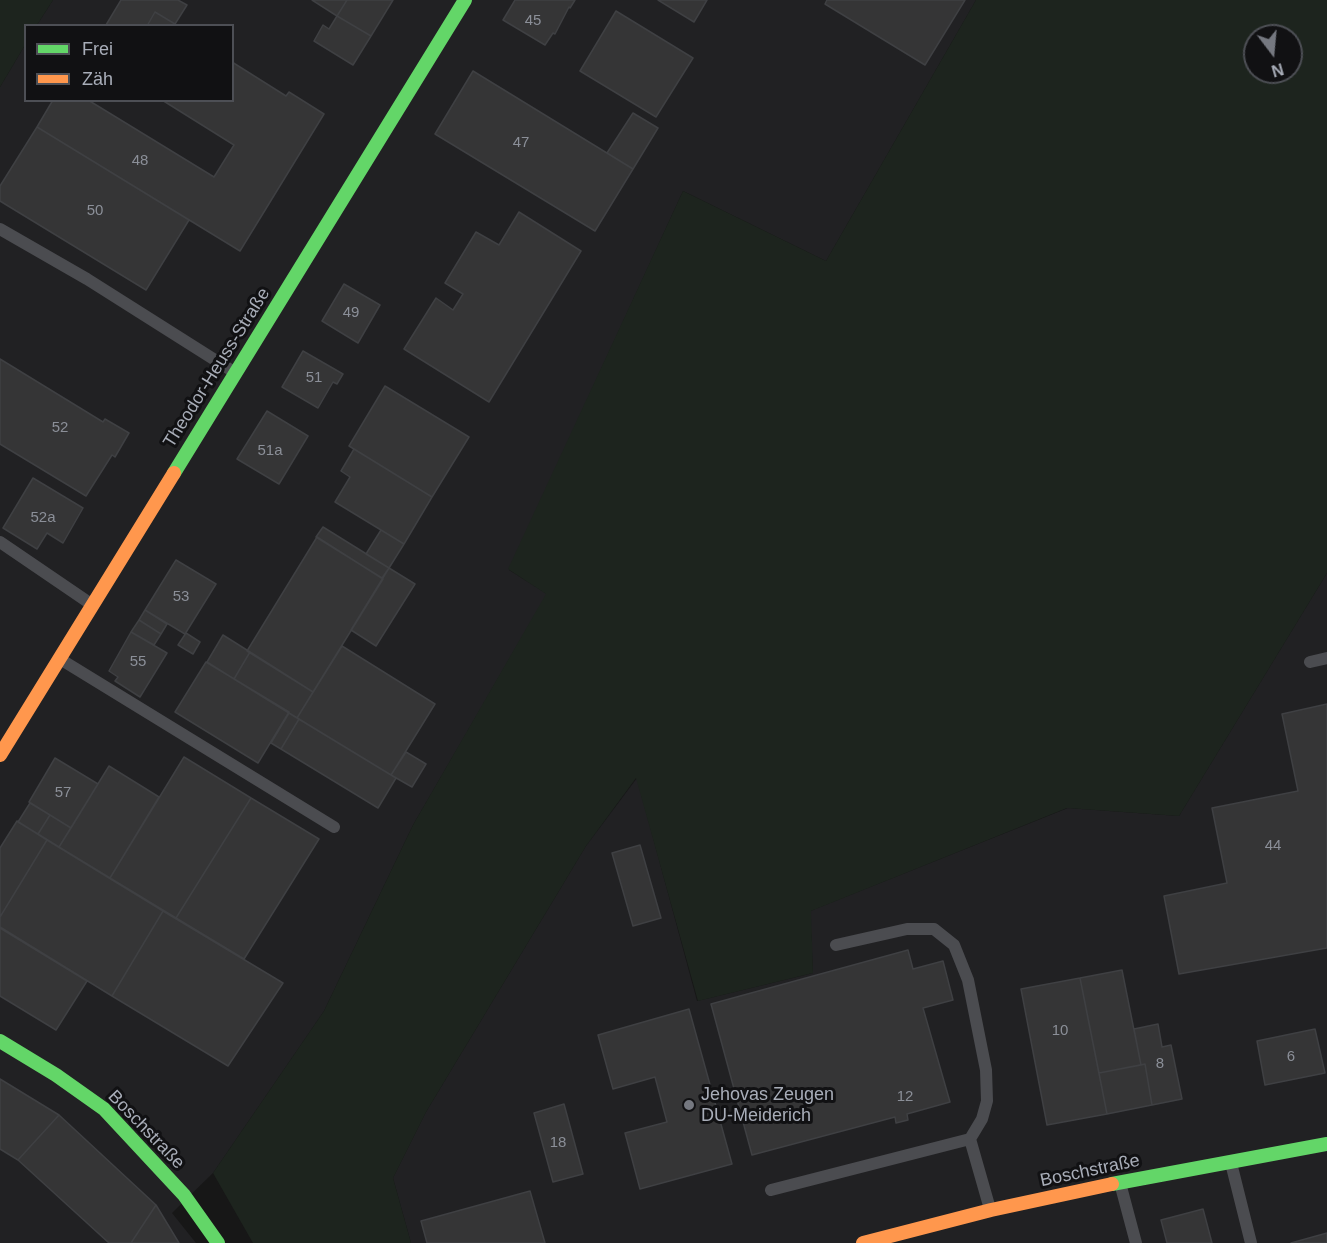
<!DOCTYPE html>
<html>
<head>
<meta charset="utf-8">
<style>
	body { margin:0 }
	#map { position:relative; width:1327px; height:1243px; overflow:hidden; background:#171717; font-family:Helvetica,sans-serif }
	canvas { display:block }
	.legend { position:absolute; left:24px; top:24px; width:210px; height:78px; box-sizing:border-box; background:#111113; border:2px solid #4d4f55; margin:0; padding:8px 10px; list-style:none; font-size:18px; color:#a8adb8 }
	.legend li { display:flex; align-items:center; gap:12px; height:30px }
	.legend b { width:30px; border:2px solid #4d4f55 }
	.north { position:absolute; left:1243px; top:24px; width:60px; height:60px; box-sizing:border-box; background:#111113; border:2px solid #4d4f55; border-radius:50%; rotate:164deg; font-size:16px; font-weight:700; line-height:24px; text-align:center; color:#a8adb8 }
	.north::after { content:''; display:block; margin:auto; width:21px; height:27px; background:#757880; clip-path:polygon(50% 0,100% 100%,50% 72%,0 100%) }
</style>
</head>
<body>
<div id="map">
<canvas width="1327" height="1243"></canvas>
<ul class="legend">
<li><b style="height:8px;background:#63d668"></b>Frei</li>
<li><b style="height:8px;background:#ff974d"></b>Zäh</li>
</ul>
<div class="north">N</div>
</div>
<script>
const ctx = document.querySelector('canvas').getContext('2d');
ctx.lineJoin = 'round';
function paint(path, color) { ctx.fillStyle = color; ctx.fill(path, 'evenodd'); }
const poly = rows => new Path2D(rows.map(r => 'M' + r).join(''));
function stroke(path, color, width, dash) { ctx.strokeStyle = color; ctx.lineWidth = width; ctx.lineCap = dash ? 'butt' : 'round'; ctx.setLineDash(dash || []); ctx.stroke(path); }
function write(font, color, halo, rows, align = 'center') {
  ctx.font = font + ' Helvetica,sans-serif'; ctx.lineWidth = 6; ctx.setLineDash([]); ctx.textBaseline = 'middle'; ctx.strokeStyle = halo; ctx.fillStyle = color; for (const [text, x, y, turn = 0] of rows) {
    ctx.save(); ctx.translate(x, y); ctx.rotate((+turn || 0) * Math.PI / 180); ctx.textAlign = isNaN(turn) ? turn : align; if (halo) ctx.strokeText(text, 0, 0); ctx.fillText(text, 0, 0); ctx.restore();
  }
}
paint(poly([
	[53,0,976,0,826,261,683,191,509,570,547,594,413,825,324,1011,213,1173,172,1213,196,1243,0,1243,0,87,25,45,26,100,232,100,232,26,37,25],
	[1327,573,1327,1243,411,1243,393,1178,426,1112,586,846,637,778,697,1001,813,973,810,911,1068,808,1179,816]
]), '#212123');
paint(poly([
	[0,0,53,0,37,25,26,26,25,45,0,87],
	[976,0,1327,0,1327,573,1179,816,1067,808,811,911,813,973,698,1001,636,778,586,846,426,1112,393,1178,411,1243,253,1243,213,1173,324,1011,413,825,546,594,508,569,683,191,826,261],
	[1255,36,1291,36,1291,72,1255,72]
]), '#1d241e');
const building = poly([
	[121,0,178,0,187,5,175,24,155,12,147,26,108,26,106,25,121,0],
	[312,0,347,0,337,16,312,0],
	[347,0,393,0,371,36,337,16,347,0],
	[515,0,575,0,570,8,569,7,555,34,553,33,545,45,503,20,515,0],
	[658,0,707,0,694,22,658,0],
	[827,0,965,0,925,65,825,4,827,0],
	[616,11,693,58,656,117,580,71,616,11],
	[155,12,175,24,178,26,147,26,155,12],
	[337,16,371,36,353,65,314,41,323,25,329,29,337,16],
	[232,62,286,96,289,92,324,114,240,251,37,127,53,100,88,100,214,177,234,145,162,100,232,100,232,62],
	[473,71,633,169,595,231,435,134,473,71],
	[633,113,658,128,633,169,607,153,633,113],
	[37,127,189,220,146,290,0,201,0,186,37,127],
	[519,212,581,251,489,402,404,349,436,298,453,310,463,294,445,283,476,232,499,245,519,212],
	[344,284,380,305,358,343,322,321,344,284],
	[303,351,343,374,337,384,333,382,318,408,282,387,303,351],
	[0,359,103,422,105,419,129,433,115,457,112,455,86,496,0,444,0,359],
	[385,386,469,437,432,497,349,446,385,386],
	[267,411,308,436,279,484,237,459,267,411],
	[354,449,432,497,404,544,335,502,350,477,341,471,354,449],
	[33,478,83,508,63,543,47,533,37,549,3,528,33,478],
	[323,527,389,568,382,578,316,537,323,527],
	[381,530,404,544,389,568,366,554,381,530],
	[317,537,383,579,313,692,247,651,317,537],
	[176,560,216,584,185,634,145,610,176,560],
	[389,568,415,584,376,646,351,630,389,568],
	[145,610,167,624,161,634,139,620,145,610],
	[139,620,161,634,154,645,131,632,139,620],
	[131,632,167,653,140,697,115,681,118,677,109,671,131,632],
	[186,633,200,642,193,654,178,645,186,633],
	[223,635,250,652,234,679,207,662,223,635],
	[342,646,435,704,391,775,297,718,342,646],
	[250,652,313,692,297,718,234,679,250,652],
	[206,662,289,712,258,763,175,712,206,662],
	[1327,704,1327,948,1179,974,1164,896,1227,883,1212,808,1298,791,1282,714,1327,704],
	[289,713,299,719,281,749,271,743,289,713],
	[299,719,396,778,378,808,281,749,299,719],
	[406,752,426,764,412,787,391,775,406,752],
	[184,757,251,798,176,918,110,878,184,757],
	[55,758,98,784,71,828,29,802,55,758],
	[109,766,159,797,110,878,59,847,109,766],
	[251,798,319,839,244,959,176,918,251,798],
	[30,803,50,815,38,834,18,822,30,803],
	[50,815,71,828,59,847,38,834,50,815],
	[17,821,47,840,0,917,0,848,17,821],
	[47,840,163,911,112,996,0,927,0,917,47,840],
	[640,845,661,918,633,926,612,853,640,845],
	[163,911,283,983,228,1066,112,996,163,911],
	[0,928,87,981,56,1030,0,996,0,928],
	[908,950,913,969,943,961,953,1000,923,1008,950,1102,907,1114,908,1120,896,1123,895,1117,752,1155,711,1004,908,950],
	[1122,970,1141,1065,1099,1073,1080,978,1122,970],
	[1080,978,1107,1114,1047,1125,1021,989,1080,978],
	[689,1009,732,1164,640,1189,625,1133,667,1122,655,1077,613,1089,598,1035,689,1009],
	[1158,1024,1162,1047,1171,1045,1182,1099,1152,1105,1145,1064,1141,1065,1134,1029,1158,1024],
	[1315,1029,1325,1073,1265,1085,1257,1041,1315,1029],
	[1145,1064,1152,1105,1107,1114,1099,1073,1145,1064],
	[0,1079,59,1115,18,1160,0,1149,0,1079],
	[564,1104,583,1174,553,1182,534,1113,564,1104],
	[59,1115,156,1205,131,1243,109,1243,18,1160,59,1115],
	[530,1191,545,1243,427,1243,421,1221,530,1191],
	[156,1205,179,1243,131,1243,156,1205],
	[1203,1209,1212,1243,1167,1243,1161,1220,1203,1209],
	[1327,1233,1327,1243,1291,1243,1327,1233]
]);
paint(building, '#353536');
stroke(building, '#3f4043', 1.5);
stroke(poly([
	[0,229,87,279,234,372],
	[0,542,91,604],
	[60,659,334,827],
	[1310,662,1327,658],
	[836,945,907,929,934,929,954,945,968,980,986,1070,987,1101,982,1119,970,1139],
	[1231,1163,1251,1243],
	[1120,1183,1136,1243],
	[771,1190,970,1139,990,1209]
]), '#4b4c50', 12);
stroke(poly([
	[174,473,465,0],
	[0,1041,56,1075,104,1109,184,1195,218,1243],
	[1112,1184,1327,1144]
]), '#63d668', 14);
stroke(poly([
	[0,755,174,473],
	[863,1243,991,1210,1112,1184]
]), '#ff974d', 14);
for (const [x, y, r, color] of [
	[689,1105,6,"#757880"]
]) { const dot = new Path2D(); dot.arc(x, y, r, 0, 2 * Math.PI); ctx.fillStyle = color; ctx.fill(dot); stroke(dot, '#111113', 2); }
write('15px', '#8b8f98', null, [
	["45",533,21],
	["47",521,143],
	["48",140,161],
	["50",95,211],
	["49",351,313],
	["51",314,378],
	["52",60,428],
	["51a",270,451],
	["52a",43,518],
	["53",181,597],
	["55",138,662],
	["57",63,793],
	["44",1273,846],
	["10",1060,1031],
	["6",1291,1057],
	["8",1160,1064],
	["12",905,1097],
	["18",558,1143]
]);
write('18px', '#a8adb8', '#111113', [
	["Theodor-Heuss-Straße",217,368,-58],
	["Boschstraße",146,1130,46],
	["Boschstraße",1090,1171,-12]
]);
write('18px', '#a8adb8', '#111113', [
	["Jehovas Zeugen",701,1095],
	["DU-Meiderich",701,1116]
], 'left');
</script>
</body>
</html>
